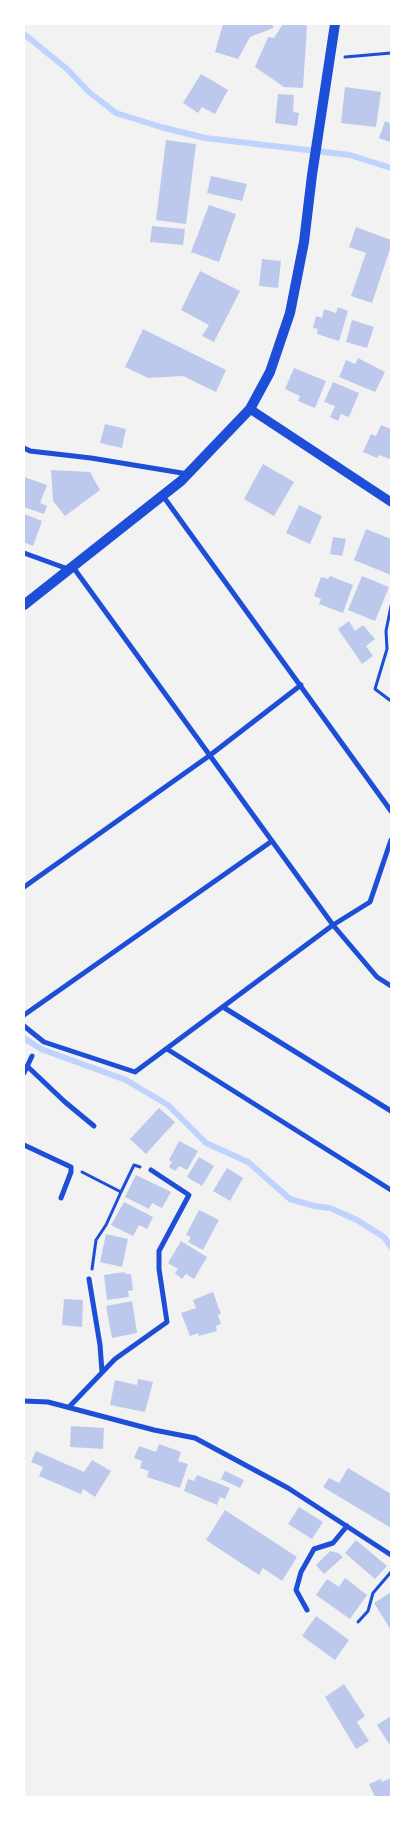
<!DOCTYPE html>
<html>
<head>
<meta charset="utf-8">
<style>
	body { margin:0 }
	#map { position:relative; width:415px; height:1821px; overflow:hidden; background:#f2f2f2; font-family:Signika,sans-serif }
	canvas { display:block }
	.frame { position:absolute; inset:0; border:25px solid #fff; pointer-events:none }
</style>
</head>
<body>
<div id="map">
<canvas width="415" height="1821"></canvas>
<div class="frame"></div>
</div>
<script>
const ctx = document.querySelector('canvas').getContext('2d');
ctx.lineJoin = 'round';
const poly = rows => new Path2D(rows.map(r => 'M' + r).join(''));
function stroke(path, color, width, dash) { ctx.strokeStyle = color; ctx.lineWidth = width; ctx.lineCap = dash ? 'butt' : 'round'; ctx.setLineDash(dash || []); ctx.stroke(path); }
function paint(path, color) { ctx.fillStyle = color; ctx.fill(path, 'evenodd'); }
stroke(poly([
	[24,34,67,69,89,92,116,113,161,127,205,138,350,155,391,168],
	[24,1038,41,1049,126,1080,168,1105,206,1143,248,1162,290,1199,314,1206,330,1208,357,1220,384,1237,391,1247]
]), '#bfd3fe', 6);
paint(poly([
	[223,24,273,24,273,28,250,37,238,59,215,52],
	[283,24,303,24,307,26,303,88,284,87,255,67,268,37,274,38],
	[201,74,228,90,215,114,202,107,198,113,183,103],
	[345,87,381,92,376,127,341,123],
	[278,94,294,95,293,112,299,113,297,126,275,123],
	[385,121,391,124,390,142,379,138],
	[166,140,196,144,186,224,156,220],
	[211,176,247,184,242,201,207,193],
	[209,205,236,214,219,262,191,252],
	[152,226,185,229,183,245,150,242],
	[356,227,391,240,391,246,372,303,351,296,366,253,349,247],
	[262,259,281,261,278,288,259,286],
	[200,271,240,291,214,342,202,336,209,325,181,310],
	[338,307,348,311,339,341,317,334,318,329,313,328,316,316,322,318,324,309,336,313],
	[352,320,374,327,367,348,346,342],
	[143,329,226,370,216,392,183,376,148,378,125,367],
	[358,358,385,372,375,392,339,377,346,360,355,364],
	[294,368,326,381,315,408,298,401,300,396,285,389],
	[333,382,359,393,349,417,341,414,338,421,330,417,335,406,324,402],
	[105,424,126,429,122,448,100,443],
	[381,425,391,429,390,459,379,455,377,458,363,452,371,434,376,436],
	[263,464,294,482,274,516,244,499],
	[51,470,90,472,100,490,65,516,53,501],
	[24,477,47,485,40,503,47,506,44,514,24,507],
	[299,505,322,516,310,544,286,533],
	[24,514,42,521,33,546,24,542],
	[366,529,391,539,391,575,354,560],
	[333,537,346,539,342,556,330,554],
	[330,576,353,585,343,613,319,604,321,599,314,596,321,577,328,579],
	[362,576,389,587,375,621,348,610],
	[349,621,355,631,363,625,375,639,366,646,373,656,362,664,338,629],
	[159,1108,175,1122,146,1154,130,1139],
	[179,1141,198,1151,187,1170,179,1166,175,1171,169,1167,172,1162,169,1160],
	[199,1157,214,1166,202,1186,187,1177],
	[227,1168,243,1178,230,1201,213,1191],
	[136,1175,171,1192,162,1208,152,1203,149,1209,125,1197],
	[124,1202,153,1217,147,1229,139,1225,133,1236,111,1225],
	[199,1210,219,1220,203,1250,188,1242,191,1237,186,1235],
	[106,1234,128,1239,122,1267,100,1262],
	[181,1241,207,1257,194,1279,186,1274,182,1279,175,1273,178,1269,168,1263],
	[125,1272,125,1274,131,1274,133,1290,128,1291,129,1297,107,1300,104,1275],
	[213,1292,221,1314,218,1315,221,1324,216,1326,217,1331,199,1336,198,1333,190,1336,181,1313,196,1308,193,1300],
	[64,1299,83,1300,82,1327,62,1325],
	[132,1301,137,1333,112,1338,106,1306],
	[138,1379,153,1382,145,1412,110,1405,115,1380,137,1385],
	[71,1426,104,1428,103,1449,70,1447],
	[159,1444,181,1452,178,1461,188,1464,180,1488,147,1477,149,1471,140,1468,142,1461,134,1458,139,1446,156,1452],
	[36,1451,84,1472,92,1460,111,1471,95,1497,83,1489,81,1494,39,1476,43,1467,31,1462],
	[348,1468,391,1494,391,1528,323,1487,329,1478,339,1483],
	[225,1471,244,1480,240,1488,221,1479],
	[197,1475,230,1488,225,1499,220,1497,217,1505,184,1491,188,1479,194,1481],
	[299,1507,323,1522,312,1539,288,1524],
	[225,1510,297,1557,282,1581,263,1568,259,1575,206,1540],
	[356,1540,387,1566,375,1579,345,1553],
	[330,1551,338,1553,343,1557,324,1574,316,1565],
	[345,1578,367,1595,350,1619,316,1595,327,1579,339,1587],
	[391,1592,391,1630,374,1603],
	[316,1616,349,1640,335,1660,302,1636],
	[344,1684,365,1716,357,1722,369,1741,356,1749,325,1697],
	[391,1716,391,1747,377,1725],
	[391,1778,391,1797,375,1797,369,1784,381,1779,382,1782]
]), '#bdc9ec');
stroke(poly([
	[345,57,391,53],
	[391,606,386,631,387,649,375,689,391,701],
	[82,1172,121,1192,134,1165,140,1167],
	[92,1269,96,1240,106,1225,121,1192],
	[358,1622,368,1611,373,1593,391,1572]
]), '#1d4ed8', 3);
stroke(poly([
	[24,448,30,451,91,458,188,474],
	[163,496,391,811],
	[24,553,68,569],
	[73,567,333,925,377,977,391,986],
	[24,887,209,756,301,685],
	[223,1007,391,1111],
	[24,1015,272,841],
	[24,1026,44,1042,135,1072,333,925,370,902,391,840],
	[167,1049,391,1190],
	[27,1066,65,1102,94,1126],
	[24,1073,32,1056],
	[24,1145,71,1167,71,1172,61,1198],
	[89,1279,100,1345,102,1372],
	[24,1401,48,1402,154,1430,195,1438,288,1488,391,1555],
	[69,1407,115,1359,167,1322,159,1269,159,1251,189,1195,151,1170],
	[307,1610,296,1590,301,1572,314,1549,333,1543,347,1526]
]), '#1d4ed8', 5);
stroke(poly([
	[250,409,391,502]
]), '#1d4ed8', 9);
stroke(poly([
	[24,605,181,481,250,409,270,372,290,313,304,242,312,175,335,24]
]), '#1d4ed8', 10);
</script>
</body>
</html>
